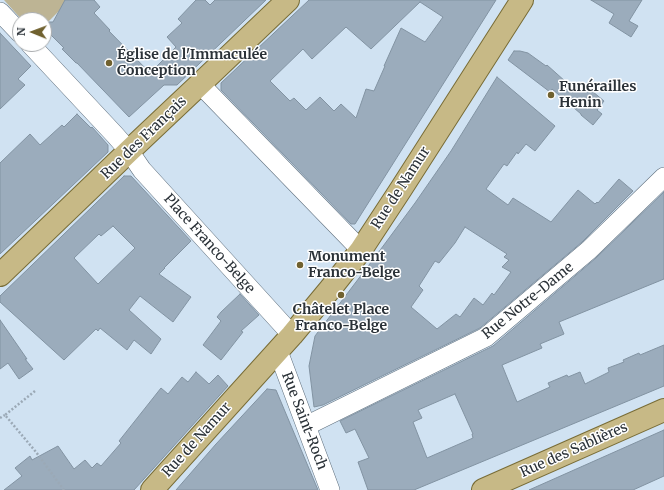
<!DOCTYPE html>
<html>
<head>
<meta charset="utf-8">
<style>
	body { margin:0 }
	#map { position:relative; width:664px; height:490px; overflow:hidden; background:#d0e2f2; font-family:Merriweather,serif }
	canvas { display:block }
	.north { position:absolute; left:12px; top:12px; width:40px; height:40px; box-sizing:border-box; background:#fff; border:1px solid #aaadaf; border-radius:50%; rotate:271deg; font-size:11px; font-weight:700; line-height:16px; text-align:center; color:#2b3238 }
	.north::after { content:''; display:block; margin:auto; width:14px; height:18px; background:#70612f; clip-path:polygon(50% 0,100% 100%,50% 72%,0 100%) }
</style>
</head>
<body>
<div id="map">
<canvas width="664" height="490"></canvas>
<div class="north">N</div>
</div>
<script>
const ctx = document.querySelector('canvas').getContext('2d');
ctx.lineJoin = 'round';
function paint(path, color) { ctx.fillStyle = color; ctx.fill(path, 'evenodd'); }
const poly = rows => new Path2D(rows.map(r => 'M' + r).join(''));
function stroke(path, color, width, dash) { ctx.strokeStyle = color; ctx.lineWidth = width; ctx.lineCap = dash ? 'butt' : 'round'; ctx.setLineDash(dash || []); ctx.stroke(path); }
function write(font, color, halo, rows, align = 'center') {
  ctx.font = font + ' Merriweather,serif'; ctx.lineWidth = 3; ctx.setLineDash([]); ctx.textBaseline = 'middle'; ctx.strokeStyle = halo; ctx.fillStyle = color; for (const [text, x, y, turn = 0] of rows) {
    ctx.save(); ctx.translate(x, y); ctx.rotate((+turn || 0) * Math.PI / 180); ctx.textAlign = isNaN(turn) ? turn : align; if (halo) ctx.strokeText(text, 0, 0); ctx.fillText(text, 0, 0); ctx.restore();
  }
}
paint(poly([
	[4,0,84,0,66,4,44,26,44,20,22,20]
]), '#bdb494');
const building = poly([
	[65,0,94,0,100,7,94,13,110,30,109,31,150,73,176,47,167,37,182,23,178,19,196,0,205,0,210,5,215,0,266,0,177,85,164,85,129,117,77,63,76,63,62,49,64,48,46,30,49,22,53,22,65,0],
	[309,0,496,0,355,224,351,224,221,90,221,83,309,0],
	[420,2,443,17,425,42,401,28,384,66,385,66,374,91,366,89,356,118,341,104,334,111,320,97,306,110,294,98,290,101,270,81,303,49,312,59,346,27,371,49,420,2],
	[591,0,642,0,629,21,638,26,631,37,609,23,614,14,591,0],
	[0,33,31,66,18,79,25,85,0,109,0,33],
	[514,51,520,51,528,53,546,66,547,65,575,90,581,82,604,101,597,110,602,114,593,125,581,115,581,114,552,89,550,92,508,60,514,51],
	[497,77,555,126,535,151,526,144,518,154,517,152,507,166,504,164,486,189,508,205,513,198,551,222,578,190,595,204,597,202,598,203,619,179,633,191,582,242,480,328,323,405,314,407,309,366,315,336,375,257,415,203,451,151,497,77],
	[465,227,507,254,504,257,509,260,502,267,511,272,494,295,492,293,483,305,474,298,460,317,456,314,437,329,411,307,423,290,419,286,435,261,439,263,455,243,465,227],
	[77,114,91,128,92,127,108,145,108,152,0,254,0,163,30,134,40,145,62,125,64,127,77,114],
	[124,176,131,176,191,241,164,268,165,268,159,274,191,297,173,322,140,296,129,310,161,339,151,354,134,340,127,350,100,328,98,331,96,329,64,360,0,302,0,296,124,176],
	[113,226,135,248,98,284,74,258,99,234,101,236,113,226],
	[664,192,664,279,559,322,564,334,540,344,542,348,502,365,517,402,550,387,548,383,567,375,568,377,580,372,585,384,609,372,608,368,624,362,623,360,639,353,640,355,664,345,664,386,414,490,368,490,358,462,369,458,355,429,346,433,340,421,493,346,596,258,664,192],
	[455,394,473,434,472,434,473,438,427,458,413,422,422,418,418,410,455,394],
	[240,294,259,315,241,331,243,332,221,360,203,345,221,321,217,317,221,312,240,294],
	[0,320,27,359,25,359,33,369,19,379,8,363,0,369,0,320],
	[196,372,209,384,218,375,228,386,134,490,4,490,22,476,15,468,30,456,32,460,58,446,74,469,85,460,92,468,97,463,101,466,121,443,119,441,161,388,168,394,182,377,188,382,196,372],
	[267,389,276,390,318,490,176,490,216,444,267,389],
	[664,430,664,476,633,490,529,490,664,430]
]);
paint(building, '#9bacbc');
stroke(building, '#8293a2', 1);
const minor = poly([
	[0,12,20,33],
	[30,44,115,135,129,151,142,170,292,335],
	[200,84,361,250],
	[278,351,330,490],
	[306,426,486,337,589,250,664,177]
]);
const major = poly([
	[0,275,129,151,200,84,288,0],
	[152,490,292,335,331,288,361,250,401,189,522,0],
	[483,490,664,410]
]);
stroke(minor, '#61717f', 20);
stroke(major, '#786c36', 24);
stroke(poly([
	[35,391,5,415,36,452,64,490],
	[0,418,5,415]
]), '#9ba9b6', 2.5, [2, 2]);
stroke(minor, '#fff', 19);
stroke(major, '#c7b986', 22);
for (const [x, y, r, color] of [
	[109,63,4,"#70612f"],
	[551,95,4,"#70612f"],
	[300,265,4,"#70612f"],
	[341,295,4,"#70612f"]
]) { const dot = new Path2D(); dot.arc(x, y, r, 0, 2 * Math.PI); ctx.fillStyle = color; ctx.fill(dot); stroke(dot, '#fff', 1.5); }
write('bold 14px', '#2b3238', '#fff', [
	["Église de l'Immaculée",117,55],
	["Conception",117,71],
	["Funérailles",559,87],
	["Henin",559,103],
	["Monument",308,257],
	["Franco-Belge",308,273],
	["Châtelet Place",341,310,"center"],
	["Franco-Belge",341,326,"center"]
], 'left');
write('14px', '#2b3238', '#fff', [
	["Rue des Français",144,138,-44],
	["Rue de Namur",401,188,-57],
	["Place Franco-Belge",209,244,48],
	["Rue Notre-Dame",528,301,-39],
	["Rue Saint-Roch",304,421,69],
	["Rue de Namur",197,440,-48],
	["Rue des Sablières",574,450,-24]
]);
</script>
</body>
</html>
